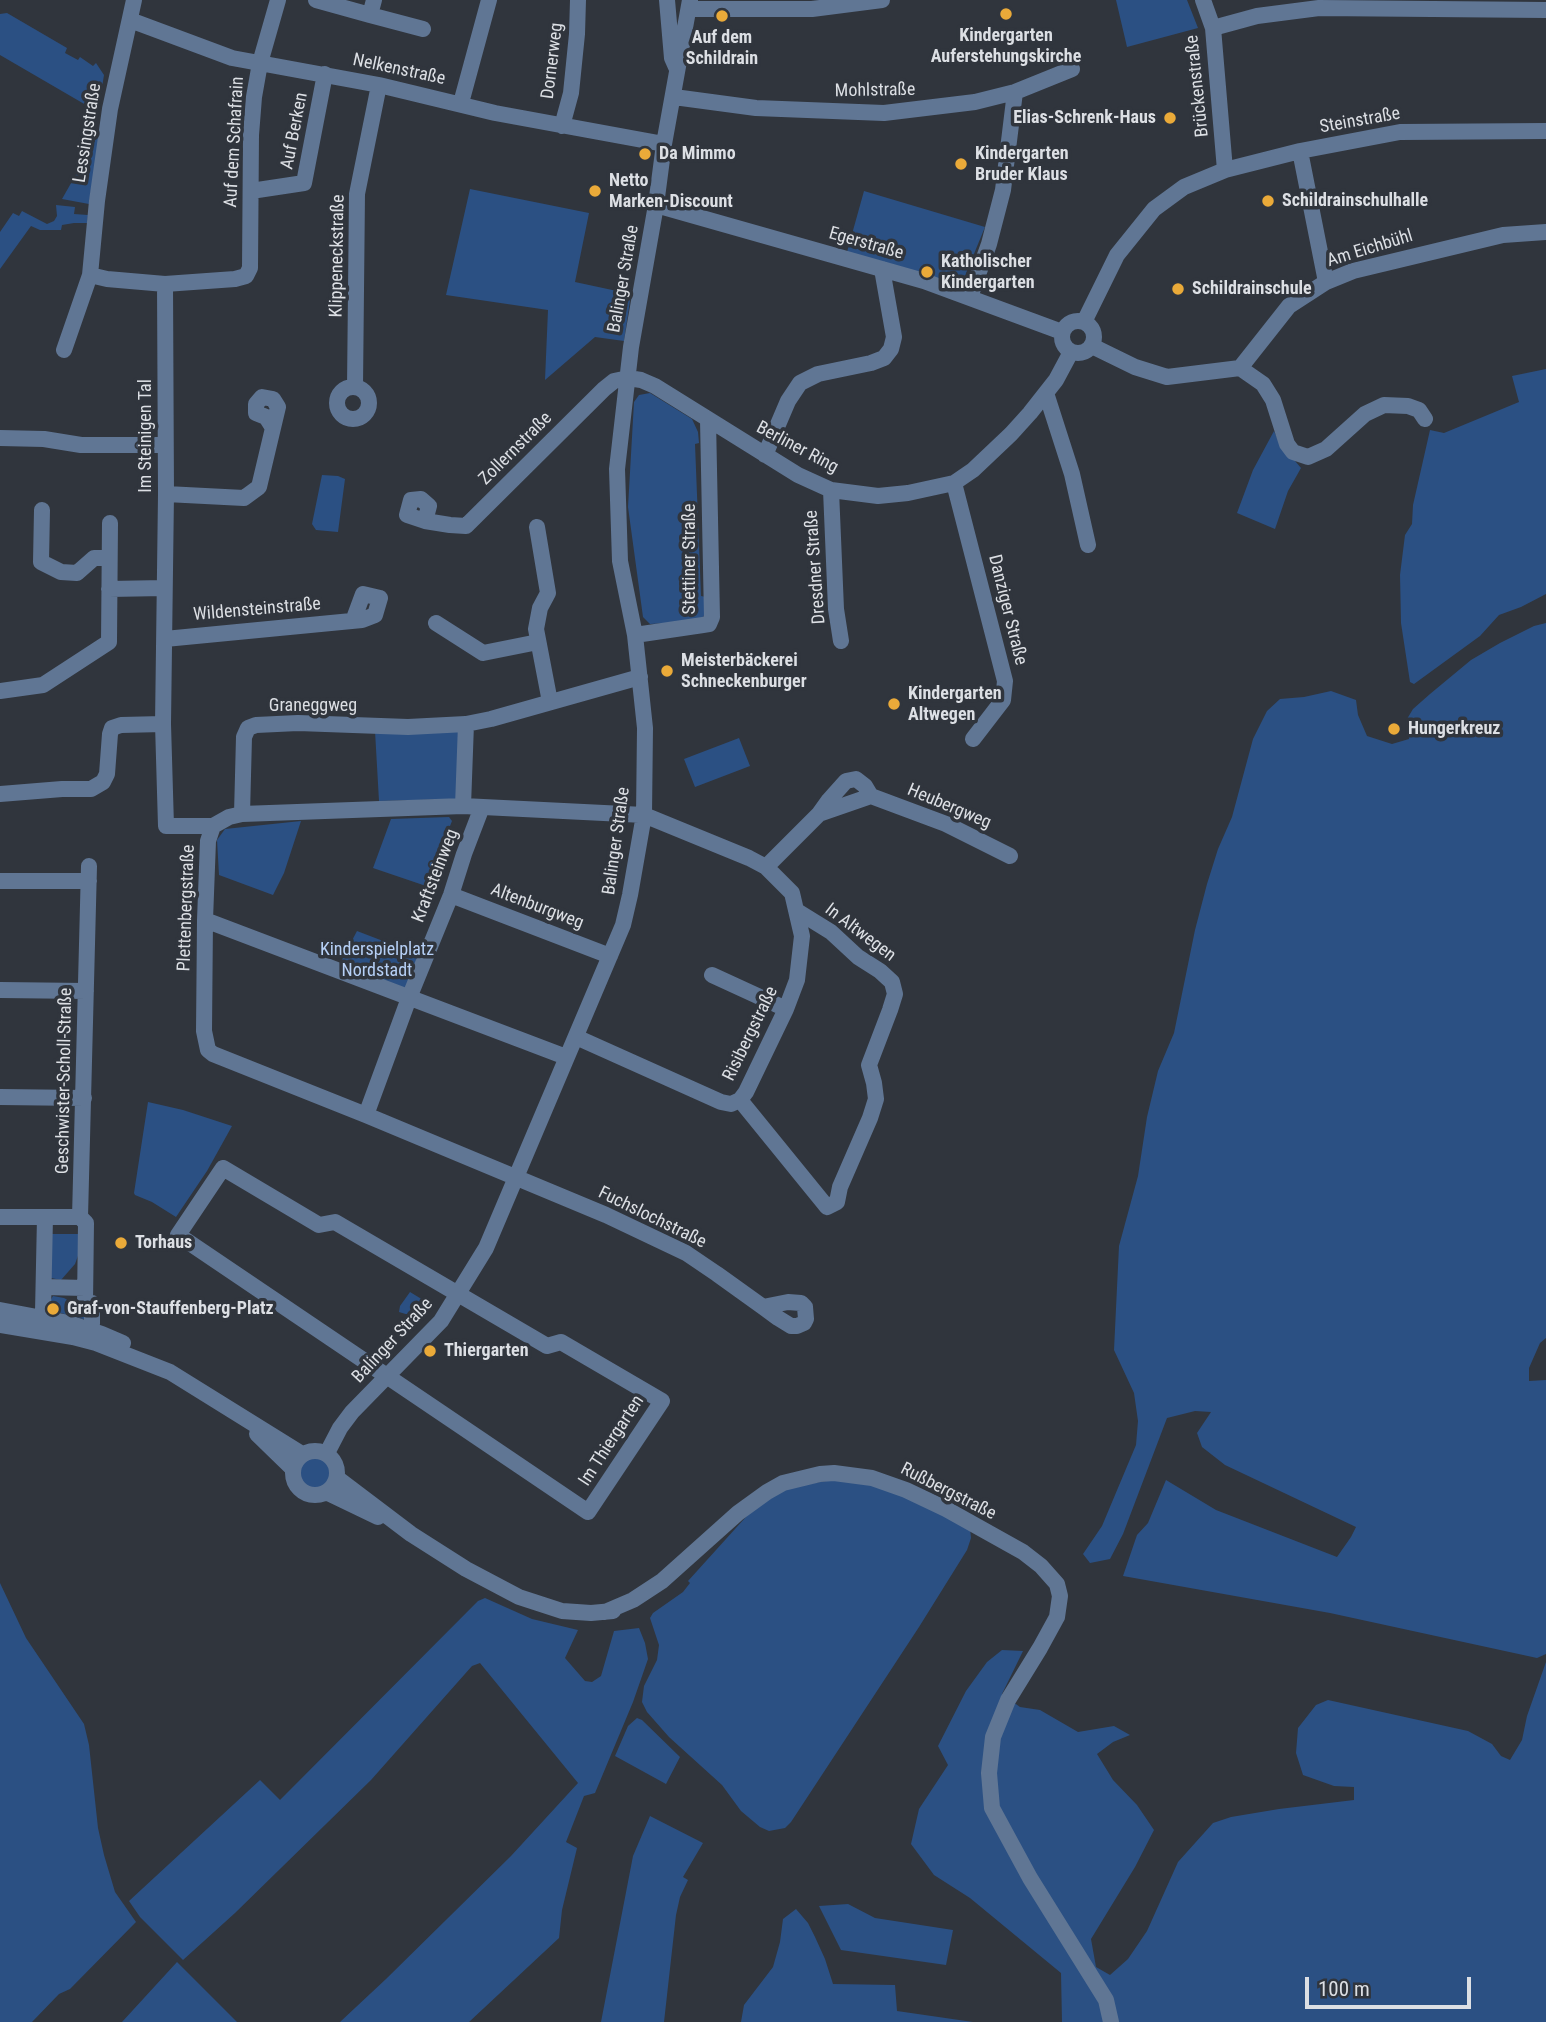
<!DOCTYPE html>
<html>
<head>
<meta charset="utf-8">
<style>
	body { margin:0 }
	#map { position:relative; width:1546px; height:2022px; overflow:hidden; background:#30353d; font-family:"Roboto Condensed",sans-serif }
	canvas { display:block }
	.scale { position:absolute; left:1305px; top:1977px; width:166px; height:32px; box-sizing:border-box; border:4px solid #dcdfe4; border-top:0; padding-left:9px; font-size:21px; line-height:24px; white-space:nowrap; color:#dcdfe4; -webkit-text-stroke:5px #30353d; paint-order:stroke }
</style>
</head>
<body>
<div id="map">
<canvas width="1546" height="2022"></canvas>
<div class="scale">100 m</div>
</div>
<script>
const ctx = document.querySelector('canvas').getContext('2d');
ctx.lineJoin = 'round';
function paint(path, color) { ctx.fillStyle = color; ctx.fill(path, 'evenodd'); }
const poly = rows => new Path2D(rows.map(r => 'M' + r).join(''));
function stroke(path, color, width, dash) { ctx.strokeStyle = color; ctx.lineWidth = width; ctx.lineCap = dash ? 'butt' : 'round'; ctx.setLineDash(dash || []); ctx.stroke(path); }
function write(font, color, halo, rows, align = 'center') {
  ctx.font = font + ' "Roboto Condensed",sans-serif'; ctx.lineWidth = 7; ctx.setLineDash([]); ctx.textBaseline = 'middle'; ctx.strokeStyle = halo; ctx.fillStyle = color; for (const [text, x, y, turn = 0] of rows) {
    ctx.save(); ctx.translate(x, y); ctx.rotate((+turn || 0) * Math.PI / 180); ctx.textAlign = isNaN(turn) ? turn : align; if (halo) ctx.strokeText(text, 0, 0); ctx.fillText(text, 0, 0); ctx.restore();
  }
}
paint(poly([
	[1116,0,1187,0,1198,28,1127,47],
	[7,13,67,48,65,53,78,60,80,57,93,66,96,63,104,75,98,112,0,55,0,14],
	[93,131,100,133,89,204,62,199,95,141,90,138],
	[470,189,589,213,575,282,631,294,624,341,595,337,545,380,548,310,446,295],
	[864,191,985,227,960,288,847,252],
	[56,205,75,207,74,214,88,215,87,223,74,223,62,225,61,230,40,230,31,226,0,269,0,232,13,213,19,216,22,211,47,224,54,221,57,216],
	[1546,369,1546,594,1521,607,1499,615,1480,636,1414,684,1410,682,1401,623,1400,575,1405,535,1412,524,1413,505,1430,430,1444,433,1519,402,1512,376],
	[650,393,692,419,698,432,699,443,695,444,701,596,706,597,705,614,700,621,650,624,643,617,628,507,634,402,639,395],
	[1274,431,1279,442,1301,468,1288,491,1275,529,1237,513,1253,470],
	[322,475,338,476,345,479,338,532,316,530,312,524],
	[1546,623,1546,1338,1540,1343,1529,1368,1529,1381,1546,1380,1546,1654,1537,1658,1330,1613,1123,1576,1137,1535,1148,1523,1166,1480,1216,1510,1337,1557,1351,1537,1356,1527,1225,1465,1202,1447,1197,1433,1211,1412,1195,1411,1167,1418,1123,1534,1110,1559,1090,1563,1083,1554,1102,1526,1136,1445,1138,1421,1134,1393,1114,1350,1119,1246,1138,1176,1147,1117,1158,1071,1174,1033,1195,930,1207,884,1218,849,1232,817,1253,739,1267,711,1280,699,1304,697,1331,691,1356,700,1358,715,1367,736,1392,744,1409,739,1407,719,1413,709,1430,694,1471,660,1500,643,1534,626],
	[461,724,456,799,379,801,375,731],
	[739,738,750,766,695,787,684,759],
	[449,817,452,821,426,886,373,868,391,819],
	[301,821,284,873,273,895,219,875,217,840,225,829],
	[357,931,417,954,414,977,409,991,339,965],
	[148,1102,183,1110,232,1126,207,1171,176,1217,152,1202,135,1195,134,1193],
	[49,1234,83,1234,79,1253,75,1264,61,1280,51,1278],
	[410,1292,433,1306,433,1308,419,1318,399,1312,400,1306],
	[53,1296,64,1298,88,1311,87,1320,57,1312,58,1308,47,1306],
	'298 1473a17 17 0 1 1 34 0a17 17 0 1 1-34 0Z',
	[839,1479,888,1488,970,1528,971,1538,967,1550,919,1627,791,1822,785,1828,769,1831,760,1827,741,1811,722,1785,669,1737,647,1712,642,1702,644,1686,657,1660,659,1645,650,1618,653,1613,683,1592,690,1583,688,1581,754,1508,773,1495,795,1486],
	[0,1583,26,1638,84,1724,89,1745,98,1828,104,1855,115,1892,136,1922,70,1989,59,1994,32,2022,0,2022],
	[485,1598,532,1619,578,1630,565,1658,585,1681,592,1682,601,1676,614,1631,639,1628,645,1643,648,1659,633,1702,595,1793,584,1796,566,1842,577,1848,562,1910,559,1938,469,2022,340,2022,386,1979,511,1856,578,1783,480,1663,472,1666,371,1780,235,1913,183,1960,140,1917,129,1901,260,1780,280,1800,478,1601],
	[1002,1650,1023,1651,1002,1694,1020,1707,1040,1710,1078,1732,1114,1726,1130,1735,1113,1742,1097,1754,1113,1780,1137,1805,1154,1830,1135,1867,1091,1939,1096,1967,1110,1975,1128,1959,1147,1931,1178,1862,1213,1823,1231,1817,1279,1809,1354,1800,1354,1787,1334,1786,1303,1775,1296,1753,1298,1728,1316,1705,1328,1700,1468,1731,1492,1744,1501,1756,1510,1760,1522,1740,1527,1716,1546,1662,1546,2022,1062,2022,1061,1973,970,1898,934,1875,911,1844,919,1809,948,1765,938,1746,966,1691,987,1662],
	[637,1718,642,1720,680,1757,666,1784,615,1756,628,1726],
	[650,1816,703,1843,683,1877,688,1880,680,1897,676,1915,664,2022,601,2022,633,1856],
	[848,1904,875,1918,953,1930,946,1965,841,1950,819,1906],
	[796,1909,808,1923,815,1937,825,1959,833,1984,895,1985,897,2011,973,2022,741,2022,744,2005,773,1967,780,1942,783,1919],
	[177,1962,237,2022,122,2022]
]), '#2b5083');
stroke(poly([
	[134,0,110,109,97,201,90,275,107,279,165,284,235,279,246,276,250,268,251,135,254,97,260,63,278,0],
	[316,0,370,15],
	[374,0,370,15,423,29],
	[667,0,672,58,676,67],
	[1203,0,1213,28,1225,170],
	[689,9,812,9,882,0],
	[130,20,232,58,379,85,495,113,664,144],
	[1213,28,1257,16,1319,8,1546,10],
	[674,97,756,108,884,113,975,102,1015,92,1072,69],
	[461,103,489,0],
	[562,126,571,93,577,34,578,0],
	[1300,151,1326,282],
	[251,191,304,183,325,74],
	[656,205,924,281,1062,332],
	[165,284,166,494,163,724,166,826,213,826],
	[970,297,989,244,1003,190,1015,92],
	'1062 337a16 16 0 1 1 32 0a16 16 0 1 1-32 0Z',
	[1084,322,1117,255,1154,209,1184,187,1225,170,1300,151,1400,132,1546,131],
	[1092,346,1135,367,1167,377,1240,368,1263,384,1273,400,1287,444,1293,452,1308,457,1326,449,1365,414,1384,405,1408,406,1419,410,1425,419],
	[64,350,90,275],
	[1240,368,1289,306,1326,282,1353,271,1503,235,1546,232],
	[355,387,357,194,379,85],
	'337 403a16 16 0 1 1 32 0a16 16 0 1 1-32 0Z',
	[1046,393,1072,474,1088,545],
	[0,438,44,439,81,445,165,445],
	[765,455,788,401,800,383,818,374,871,363,884,358,891,349,894,337,882,269],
	[954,483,1005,681,1003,700,973,739],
	[831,490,836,609,841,641],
	[166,494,244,498,259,487,273,428,278,407,273,399,262,397,256,404,256,413,266,417,273,428],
	[42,510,41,562,61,572,77,573,94,558,109,558],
	[425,521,429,506,421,499,411,500,407,515,425,521,450,525,466,526,604,389,614,381,628,378,641,380,655,386,798,475,831,490,878,496,908,493,954,483,973,470,1011,434,1030,413,1056,380,1071,352],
	[537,527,548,593,540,608,536,629,550,702],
	[109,589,164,588],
	[436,623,483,653,538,642],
	[635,635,703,625,709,624,712,617,708,420],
	[165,639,362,620,375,615,380,598,363,594,353,621],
	[0,691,43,685,109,642,110,523],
	[0,794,62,789,91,789,103,782,107,774,110,734,112,728,121,725,163,724],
	[463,806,466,724],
	[242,814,244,737,248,728,256,725,298,723,408,727,466,724,491,719,640,677],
	[819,814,871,796],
	[766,867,819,814,829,800,846,781,856,779,865,786,871,796,946,824,1010,856],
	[0,881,89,881],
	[451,895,610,956],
	[205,920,566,1057],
	[712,975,786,1009],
	[0,990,86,991],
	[576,1037,721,1102,731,1104,740,1100,746,1092,786,1009,797,980,802,936,792,893,766,867,749,858,644,815,463,806,242,814,229,817,213,826,208,841,205,920,204,1031,208,1050,213,1054,366,1115,606,1215,686,1253,717,1274,763,1307,778,1318,791,1326,797,1326,804,1323,806,1319,805,1307,801,1303,788,1302,763,1307],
	[0,1097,84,1098],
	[740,1100,827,1207,837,1202,840,1187,870,1118,876,1099,874,1083,869,1065,890,1010,895,994,892,982,880,971,858,957,831,932,797,911],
	[366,1115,409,998,451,895,464,854,482,807],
	[223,1168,319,1225,335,1222,547,1346,561,1342,662,1401,588,1512,178,1235,223,1168],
	[0,1217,80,1217,89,866],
	[80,1217,86,1223,85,1303,92,1303,92,1324],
	[44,1287,85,1288],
	[0,1310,69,1323,102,1334,123,1343],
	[43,1312,45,1217],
	[0,1325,73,1337,96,1343,170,1372,302,1454],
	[257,1434,293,1469],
	'293 1473a22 22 0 1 1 44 0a22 22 0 1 1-44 0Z',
	[327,1453,340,1428,352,1412,441,1321,486,1248,623,925,630,895,644,815,645,728,635,635,620,561,617,469,631,347,656,205,664,144,690,0],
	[337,1478,411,1534,466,1569,519,1597,562,1611,591,1613,613,1611],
	[326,1492,378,1517],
	[605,1612,633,1600,662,1581,738,1513,767,1492,783,1483,820,1474,834,1473,872,1478,906,1490,946,1509,1023,1552,1041,1566,1057,1584,1060,1596,1057,1617,1040,1648,1008,1700,993,1737,989,1773,992,1808,1030,1878,1106,2000,1111,2022]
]), '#607694', 16);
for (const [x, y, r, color] of [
	[1006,14,7,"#eaaa39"],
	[722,16,7,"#eaaa39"],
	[1170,118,7,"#eaaa39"],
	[645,154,7,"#eaaa39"],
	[961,164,7,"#eaaa39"],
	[595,191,7,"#eaaa39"],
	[1268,201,7,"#eaaa39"],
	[927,272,7,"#eaaa39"],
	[1178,289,7,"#eaaa39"],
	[667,671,7,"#eaaa39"],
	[894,704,7,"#eaaa39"],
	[1394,729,7,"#eaaa39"],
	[121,1243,7,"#eaaa39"],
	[53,1309,7,"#eaaa39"],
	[430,1351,7,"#eaaa39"]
]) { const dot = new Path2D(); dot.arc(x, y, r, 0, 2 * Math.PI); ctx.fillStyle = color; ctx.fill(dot); stroke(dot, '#30353d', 2.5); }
write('bold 18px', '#dcdfe4', '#30353d', [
	["Kindergarten",1006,36,"center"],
	["Auferstehungskirche",1006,57,"center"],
	["Auf dem",722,38,"center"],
	["Schildrain",722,59,"center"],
	["Elias-Schrenk-Haus",1156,118,"right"],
	["Da Mimmo",659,154],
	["Kindergarten",975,154],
	["Bruder Klaus",975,175],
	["Netto",609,181],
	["Marken-Discount",609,202],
	["Schildrainschulhalle",1282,201],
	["Katholischer",941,262],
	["Kindergarten",941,283],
	["Schildrainschule",1192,289],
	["Meisterbäckerei",681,661],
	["Schneckenburger",681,682],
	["Kindergarten",908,694],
	["Altwegen",908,715],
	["Hungerkreuz",1408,729],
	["Torhaus",135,1243],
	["Graf-von-Stauffenberg-Platz",67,1309],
	["Thiergarten",444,1351]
], 'left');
write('18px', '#dcdfe4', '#30353d', [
	["Dornerweg",553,61,-83],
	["Nelkenstraße",399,70,12],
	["Brückenstraße",1198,86,-96],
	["Mohlstraße",875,91,-1],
	["Steinstraße",1360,121,-10],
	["Auf Berken",295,131,-79],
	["Lessingstraße",88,133,-81],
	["Auf dem Schafrain",235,142,-87],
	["Egerstraße",866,244,16],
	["Am Eichbühl",1370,249,-17],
	["Klippeneckstraße",338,256,-89],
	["Balinger Straße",624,279,-80],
	["Im Steinigen Tal",146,436,-90],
	["Berliner Ring",797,448,28],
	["Zollernstraße",516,449,-45],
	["Stettiner Straße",690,559,-90],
	["Dresdner Straße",816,567,-94],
	["Wildensteinstraße",257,610,-5],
	["Danziger Straße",1007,610,76],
	["Graneggweg",313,706],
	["Heubergweg",949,807,23],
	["Balinger Straße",617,841,-82],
	["Kraftsteinweg",436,876,-69],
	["Altenburgweg",537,907,21],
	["Plettenbergstraße",187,908,-88],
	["In Altwegen",860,933,37],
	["Risibergstraße",751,1034,-64],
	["Geschwister-Scholl-Straße",65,1081,-89],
	["Fuchslochstraße",652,1218,26],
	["Balinger Straße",393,1341,-47],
	["Im Thiergarten",612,1441,-57],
	["Rußbergstraße",948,1492,27]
]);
write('18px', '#b6d0f6', '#30353d', [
	["Kinderspielplatz",377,950],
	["Nordstadt",377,971]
]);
</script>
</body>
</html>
